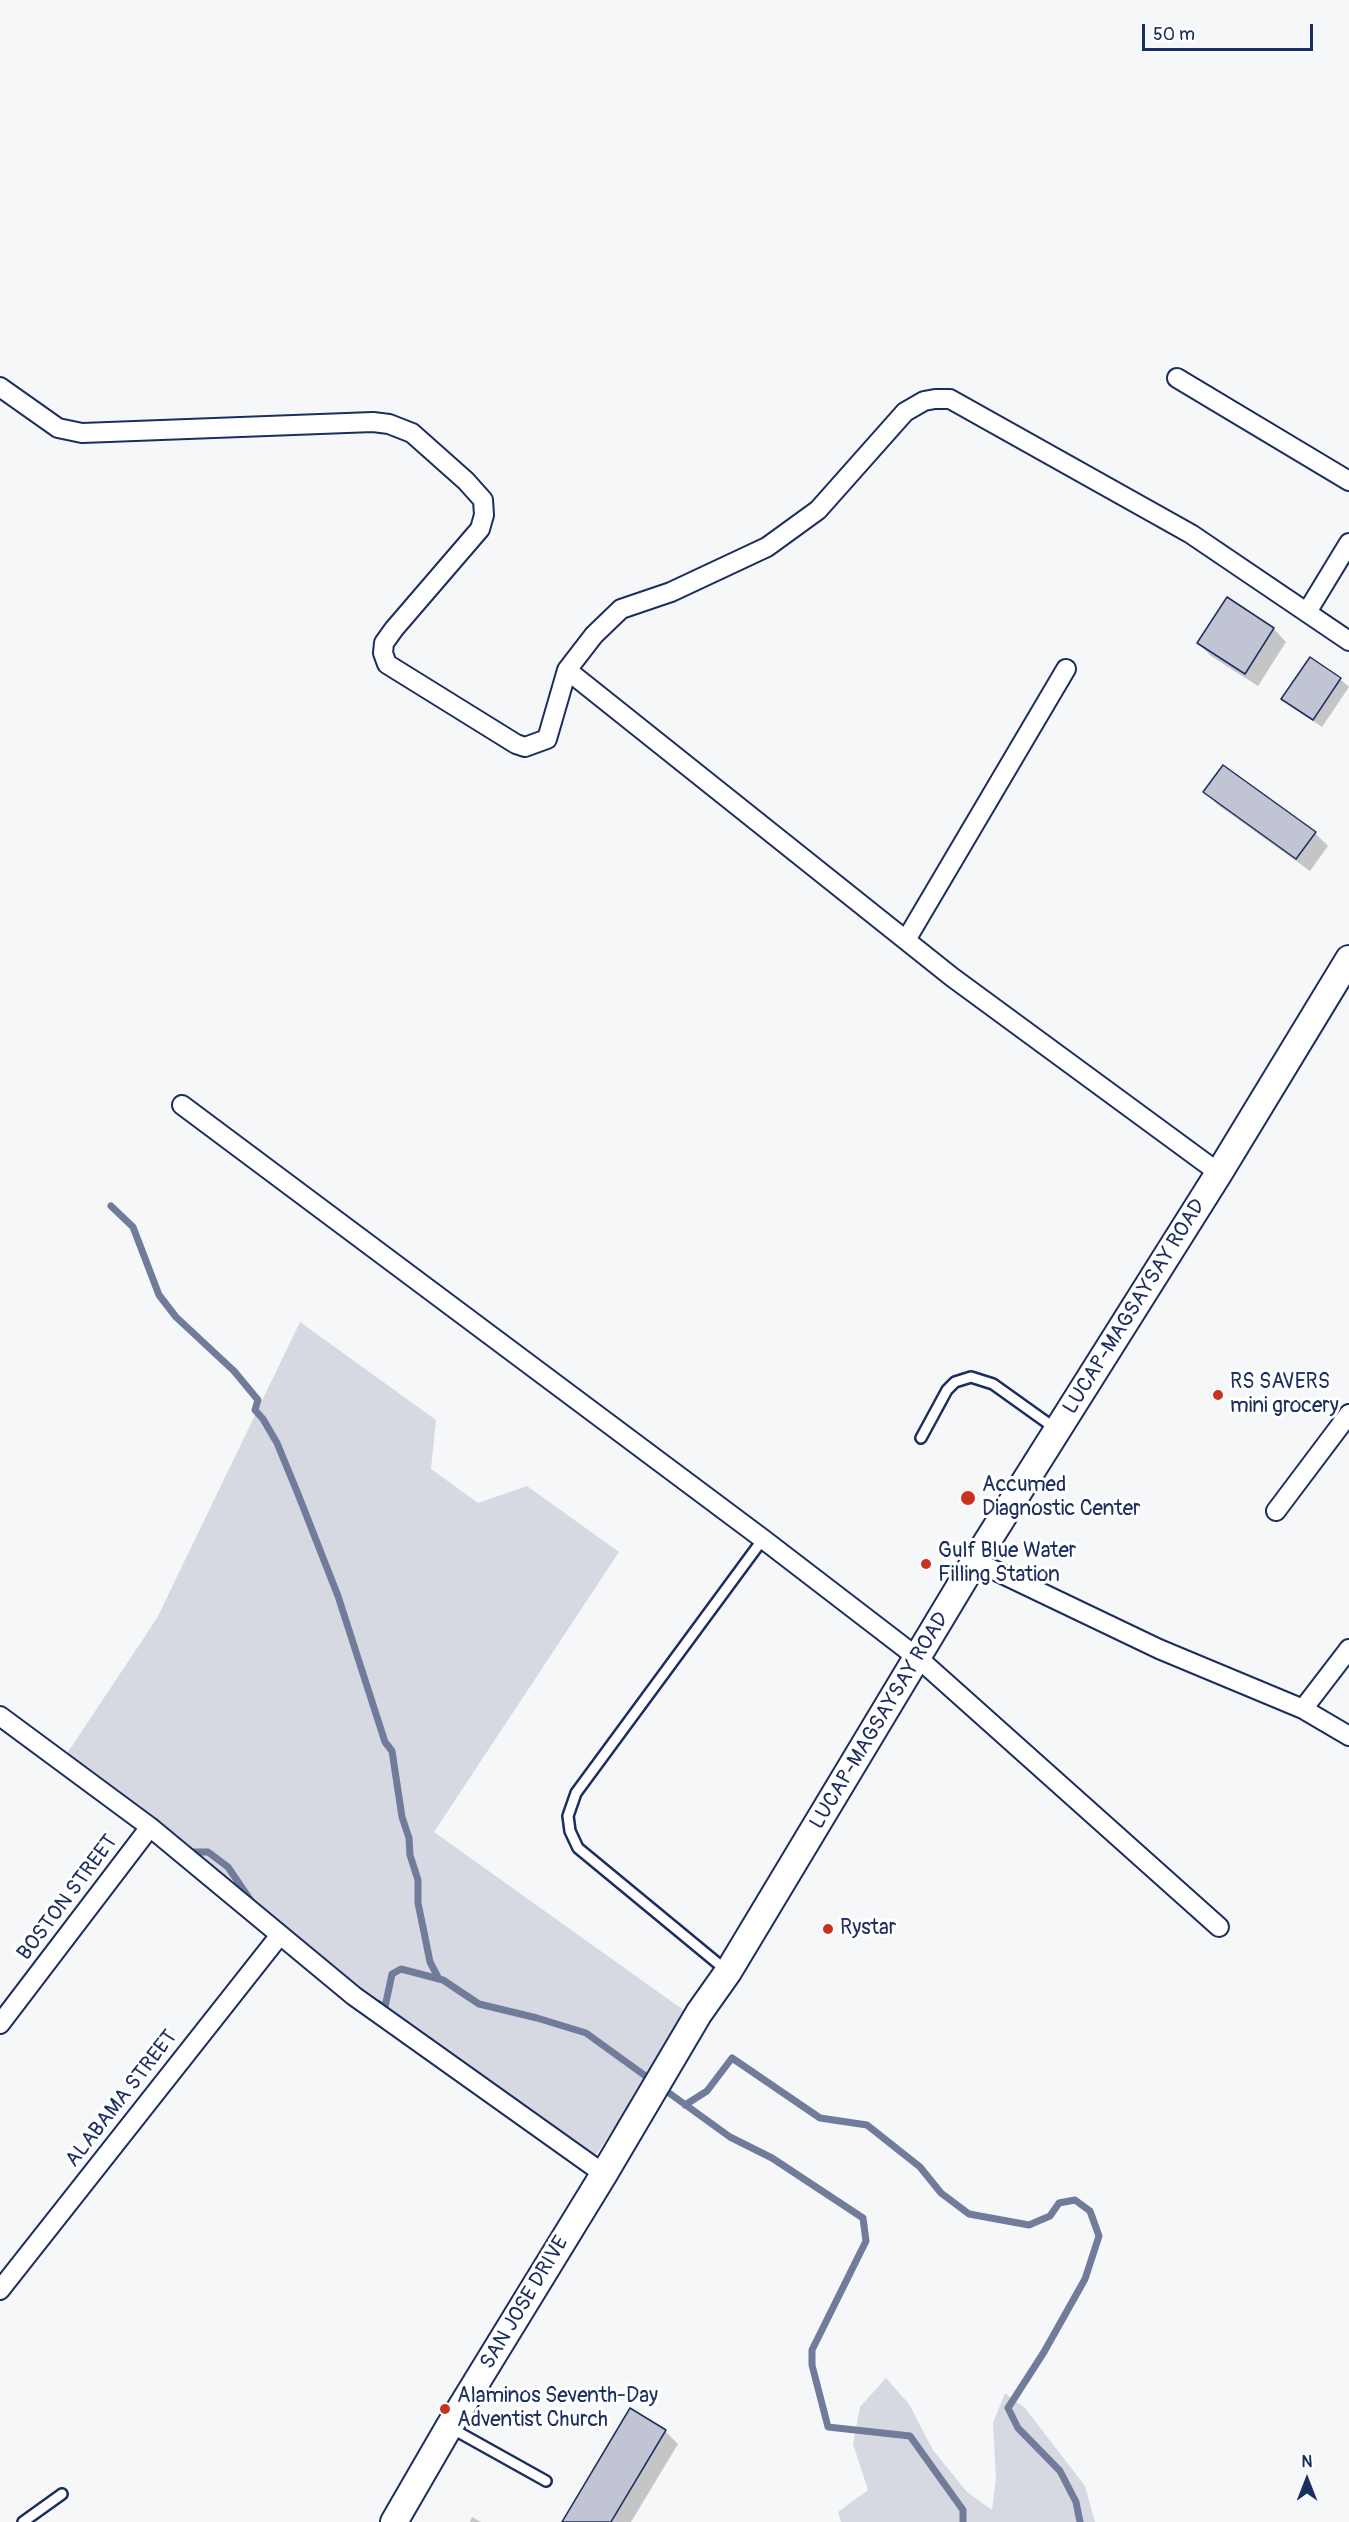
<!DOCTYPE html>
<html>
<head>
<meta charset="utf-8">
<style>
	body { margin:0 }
	#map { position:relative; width:1349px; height:2522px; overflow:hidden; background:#f6f7f9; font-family:Pangolin,sans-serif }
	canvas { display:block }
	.north { position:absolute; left:1277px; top:2450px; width:60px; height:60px; -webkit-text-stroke:4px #fff; paint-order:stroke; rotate:0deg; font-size:16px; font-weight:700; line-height:24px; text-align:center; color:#1b2f5e }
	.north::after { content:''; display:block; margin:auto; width:21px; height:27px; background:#1b2f5e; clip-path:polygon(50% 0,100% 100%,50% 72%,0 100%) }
	.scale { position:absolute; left:1142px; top:24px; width:171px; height:27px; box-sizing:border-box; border:3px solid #1b2f5e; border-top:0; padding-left:8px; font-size:18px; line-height:21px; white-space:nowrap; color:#1b2f5e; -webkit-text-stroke:4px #fff; paint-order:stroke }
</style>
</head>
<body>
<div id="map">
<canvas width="1349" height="2522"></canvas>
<div class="north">N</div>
<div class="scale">50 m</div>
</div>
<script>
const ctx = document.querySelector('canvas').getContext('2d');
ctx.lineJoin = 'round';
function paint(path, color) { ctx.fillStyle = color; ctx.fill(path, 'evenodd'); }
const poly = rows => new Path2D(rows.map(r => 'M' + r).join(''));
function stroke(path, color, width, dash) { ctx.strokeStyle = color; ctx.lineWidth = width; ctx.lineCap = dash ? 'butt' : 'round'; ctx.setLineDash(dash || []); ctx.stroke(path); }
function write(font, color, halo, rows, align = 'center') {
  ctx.font = font + ' Pangolin,sans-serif'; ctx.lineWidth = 6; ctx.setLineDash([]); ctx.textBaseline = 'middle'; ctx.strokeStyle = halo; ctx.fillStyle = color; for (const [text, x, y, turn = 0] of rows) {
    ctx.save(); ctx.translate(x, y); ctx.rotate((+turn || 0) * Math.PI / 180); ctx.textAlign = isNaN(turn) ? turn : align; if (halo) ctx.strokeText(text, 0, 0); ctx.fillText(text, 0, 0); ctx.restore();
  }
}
paint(poly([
	[300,1322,436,1420,431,1469,478,1503,527,1486,619,1552,434,1832,689,2014,588,2167,60,1764,157,1618],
	[886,2378,909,2404,933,2450,967,2492,992,2510,996,2478,993,2423,1005,2393,1025,2408,1085,2486,1095,2522,841,2522,838,2512,868,2490,853,2444,860,2407]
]), '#d6d9e2');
paint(poly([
	[1227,599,1274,629,1286,642,1258,686,1211,656,1198,643],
	[1310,659,1340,679,1349,687,1322,727,1292,707,1283,699],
	[1205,792,1315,833,1328,846,1310,871,1218,805],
	[665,2431,678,2444,631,2522,564,2522],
	[472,2517,481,2522,470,2522]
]), '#0003');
stroke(poly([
	[111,1206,133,1227,159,1295,176,1317,234,1371,258,1400,255,1410,263,1419,277,1443,298,1494,338,1596,385,1742,392,1751,402,1817,409,1838,410,1855,418,1880,418,1903,425,1937,430,1962,439,1979],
	[186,1852,208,1852,228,1867,251,1901],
	[377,2003,385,2007,392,1974,401,1969,443,1980,479,2004,537,2018,586,2033,730,2137,772,2158,863,2218,866,2241,812,2350,812,2365,828,2427,910,2436,963,2510,963,2522],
	[685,2105,707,2091,732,2058,820,2118,867,2125,920,2167,941,2193,969,2214,1029,2225,1050,2216,1059,2203,1075,2200,1090,2211,1099,2236,1085,2279,1044,2352,1008,2408,1018,2428,1060,2471,1076,2502,1080,2522]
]), '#707c99', 7);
const building = poly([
	[1227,597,1274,628,1245,674,1197,643,1227,597],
	[1310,657,1341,678,1313,720,1281,699,1310,657],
	[1223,765,1316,832,1296,859,1203,792,1223,765],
	[630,2408,666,2430,611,2522,562,2522,630,2408]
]);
paint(building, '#c0c4d3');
stroke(building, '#1b2f5e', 1.5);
const lane = poly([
	[921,1438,947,1390,955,1382,971,1377,993,1384,1056,1429],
	[727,1971,578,1848,570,1831,568,1816,576,1793,763,1539],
	[451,2428,546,2481],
	[23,2522,62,2494]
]);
const street = poly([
	[1177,378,1349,481],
	[0,387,58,428,82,433,373,422,389,424,412,433,466,481,483,500,484,515,480,529,394,629,384,643,383,653,387,664,516,744,525,747,547,739,567,670,594,635,621,609,671,592,767,547,818,510,905,412,924,401,935,399,950,399,1191,534,1349,641],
	[1307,612,1349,543],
	[567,670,952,977,1219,1173],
	[906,940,1066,669],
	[182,1105,763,1539,918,1658,1219,1927],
	[1276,1511,1349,1414],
	[975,1561,1159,1649,1303,1709,1349,1736],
	[1303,1709,1349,1649],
	[0,1716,150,1827,354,1996,604,2174],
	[0,2024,150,1827],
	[0,2290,280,1935]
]);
const secondary = poly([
	[394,2522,449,2427,604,2174,699,2013,728,1972,975,1561,1219,1173,1349,959]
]);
stroke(lane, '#1b2f5e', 14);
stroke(street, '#1b2f5e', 22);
stroke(secondary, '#1b2f5e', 30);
stroke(lane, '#fff', 9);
stroke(street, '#fff', 18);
stroke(secondary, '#fff', 26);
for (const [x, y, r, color] of [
	[1218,1395,6,"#c8321e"],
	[968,1498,8,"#c8321e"],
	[926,1564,6,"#c8321e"],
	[828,1929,6,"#c8321e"],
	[445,2409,6,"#c8321e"]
]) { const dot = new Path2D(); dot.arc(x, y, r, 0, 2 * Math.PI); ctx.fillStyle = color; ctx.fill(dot); stroke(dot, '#fff', 2); }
write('21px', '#1b2f5e', '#fff', [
	["LUCAP-MAGSAYSAY ROAD",1135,1307,-58],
	["LUCAP-MAGSAYSAY ROAD",880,1721,-59],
	["BOSTON STREET",68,1898,-53],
	["ALABAMA STREET",122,2099,-52],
	["SAN JOSE DRIVE",525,2303,-59]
]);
write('21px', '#1b2f5e', '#fff', [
	["RS SAVERS",1230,1383],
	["mini grocery",1230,1407],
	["Accumed",982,1486],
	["Diagnostic Center",982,1510],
	["Gulf Blue Water",938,1552],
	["Filling Station",938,1576],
	["Rystar",840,1929],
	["Alaminos Seventh-Day",457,2397],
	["Adventist Church",457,2421]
], 'left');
</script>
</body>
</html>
